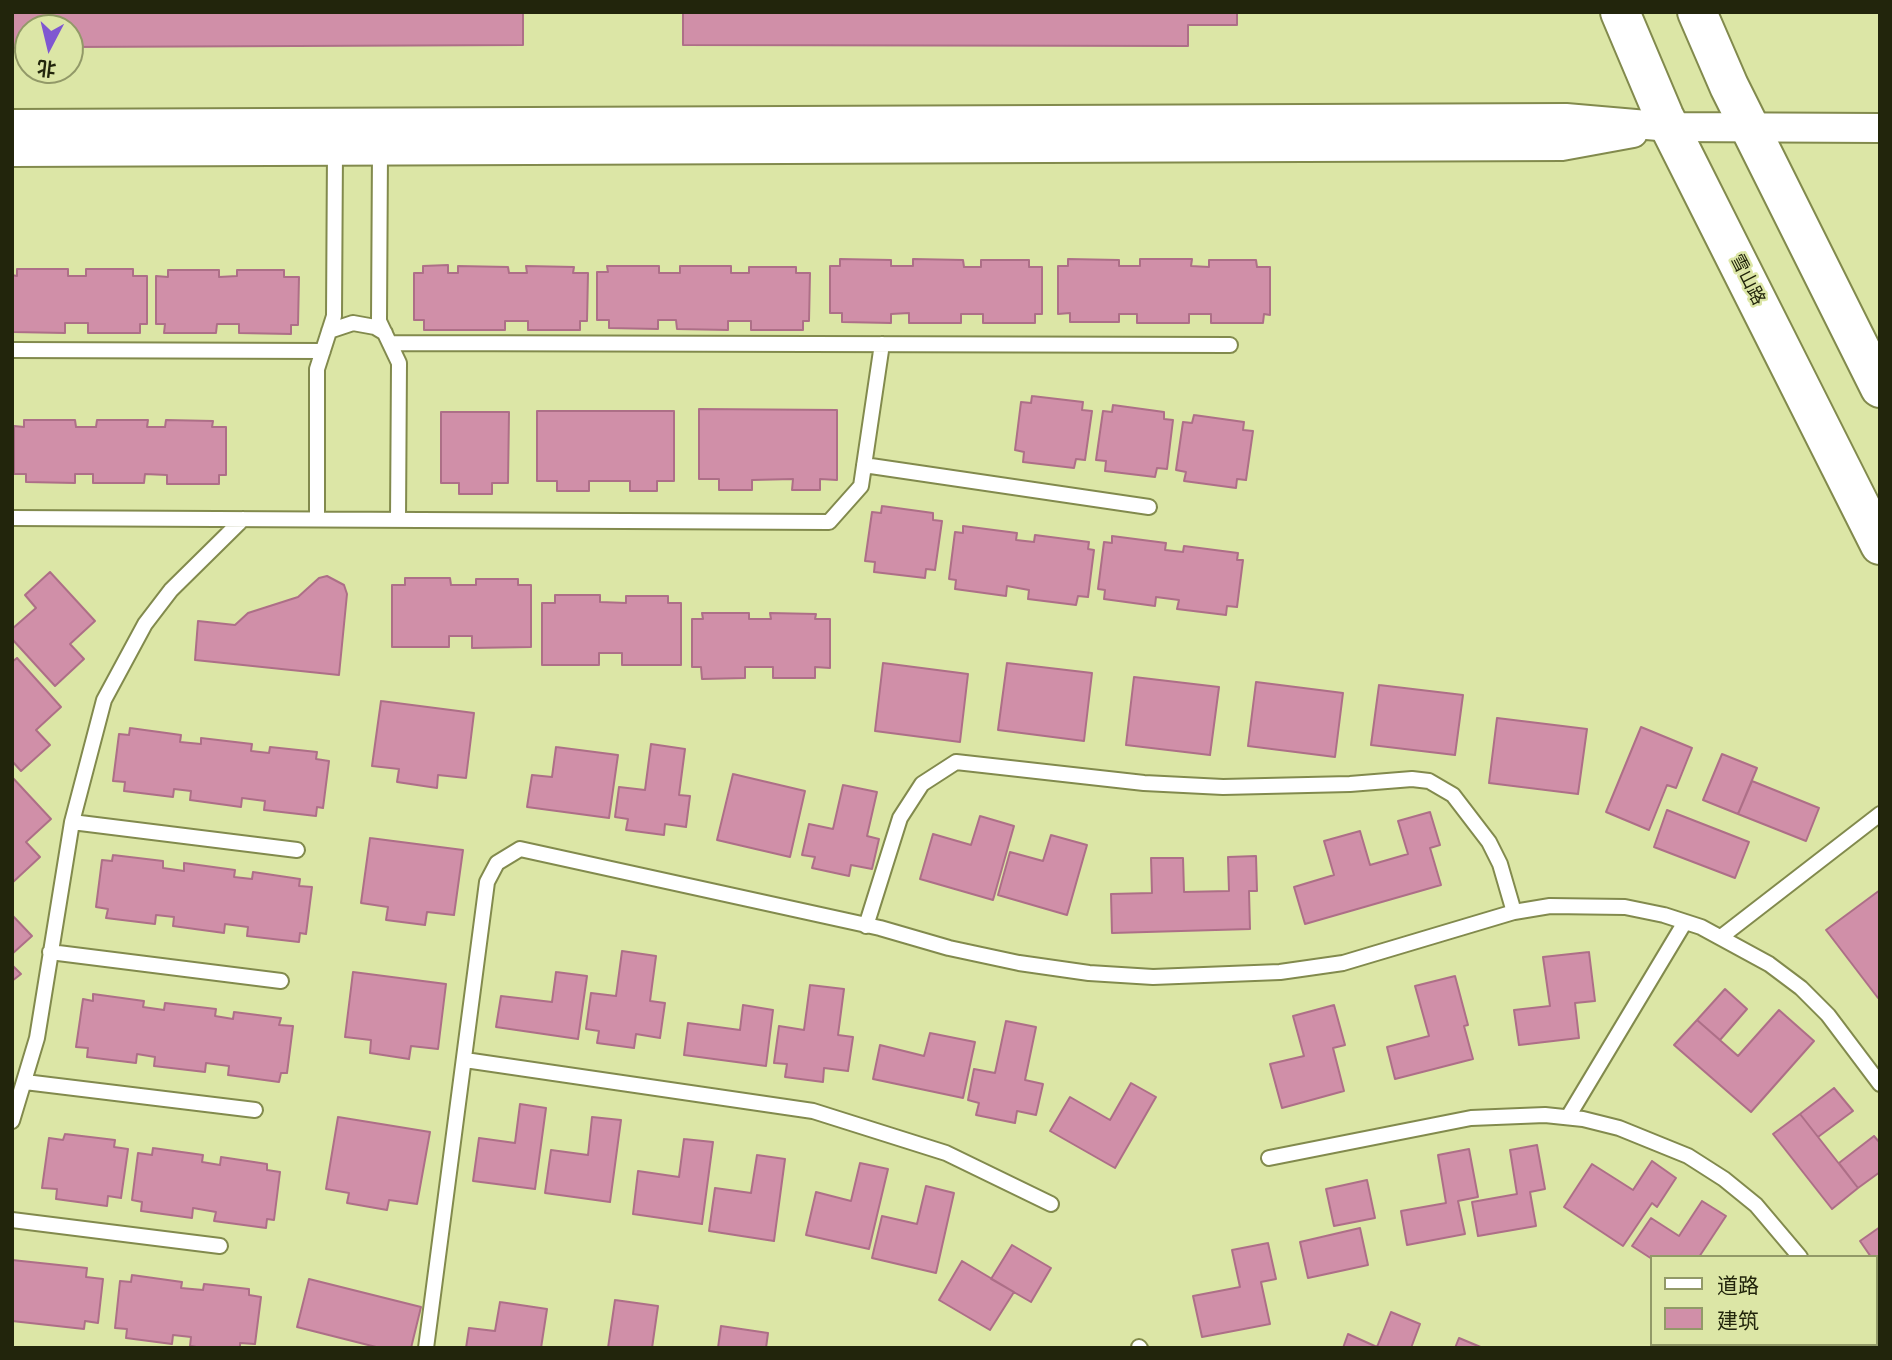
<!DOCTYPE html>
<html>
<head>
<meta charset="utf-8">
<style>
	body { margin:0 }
	#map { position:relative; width:1892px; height:1360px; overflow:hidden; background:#dce6a6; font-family:"Times New Roman","Noto Sans SC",serif }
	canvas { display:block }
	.frame { position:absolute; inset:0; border:14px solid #22250c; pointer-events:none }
	.legend { position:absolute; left:1650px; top:1255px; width:228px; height:91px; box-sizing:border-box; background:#dce6a6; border:2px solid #929968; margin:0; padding:9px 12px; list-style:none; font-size:21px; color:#22250c }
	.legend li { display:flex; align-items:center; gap:14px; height:35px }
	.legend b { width:35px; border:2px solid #929968 }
	.north { position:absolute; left:14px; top:14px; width:70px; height:70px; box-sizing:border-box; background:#dce6a6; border:2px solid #929968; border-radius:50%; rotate:187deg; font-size:19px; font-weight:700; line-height:28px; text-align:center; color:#22250c }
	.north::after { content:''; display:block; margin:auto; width:24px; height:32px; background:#7f57d1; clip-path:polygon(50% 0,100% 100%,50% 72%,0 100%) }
</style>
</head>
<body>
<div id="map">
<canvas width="1892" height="1360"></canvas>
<div class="frame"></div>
<ul class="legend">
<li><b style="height:9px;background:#fff"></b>道路</li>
<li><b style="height:19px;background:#d08fa8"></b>建筑</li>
</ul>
<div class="north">北</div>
</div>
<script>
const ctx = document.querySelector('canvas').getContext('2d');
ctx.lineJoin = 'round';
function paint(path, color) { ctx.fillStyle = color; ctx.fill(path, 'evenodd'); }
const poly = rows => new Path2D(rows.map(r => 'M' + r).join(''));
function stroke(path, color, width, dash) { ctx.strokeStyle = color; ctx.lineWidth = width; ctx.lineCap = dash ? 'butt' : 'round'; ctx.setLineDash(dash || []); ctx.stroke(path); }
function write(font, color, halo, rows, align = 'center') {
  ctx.font = font + ' "Times New Roman","Noto Sans SC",serif'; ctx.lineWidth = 5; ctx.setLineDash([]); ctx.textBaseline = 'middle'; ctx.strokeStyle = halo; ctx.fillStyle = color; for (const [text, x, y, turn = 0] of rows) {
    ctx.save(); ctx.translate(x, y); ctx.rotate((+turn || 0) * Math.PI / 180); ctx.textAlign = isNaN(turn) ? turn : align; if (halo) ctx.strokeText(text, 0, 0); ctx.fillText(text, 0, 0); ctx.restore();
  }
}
const building = poly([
	[12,12,523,12,523,45,70,47,70,28,28,28,28,47,12,48,12,12],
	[683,12,1237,12,1237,25,1188,25,1188,46,683,45,683,12],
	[840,259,891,260,891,266,913,266,913,259,963,260,964,267,981,267,981,260,1029,260,1029,267,1042,267,1042,314,1035,314,1035,323,983,323,983,314,961,314,961,323,909,323,909,313,891,314,891,323,842,322,842,313,830,313,830,266,840,266,840,259],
	[1068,259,1119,260,1119,266,1140,266,1140,259,1192,259,1191,266,1209,267,1209,260,1256,260,1257,267,1270,267,1270,315,1264,314,1263,323,1211,323,1211,314,1189,314,1189,323,1137,323,1137,314,1119,314,1119,322,1070,322,1070,313,1058,314,1058,266,1068,266,1068,259],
	[448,265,448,273,458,273,458,266,508,267,509,273,527,273,526,266,574,267,573,273,588,273,587,321,580,321,580,330,528,330,528,321,505,321,505,330,424,330,424,320,414,320,414,273,423,273,423,266,448,265],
	[607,266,659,266,659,273,680,273,680,266,731,266,731,273,749,273,749,267,796,267,796,273,810,273,809,321,803,321,803,330,751,330,751,321,728,321,728,330,677,329,676,320,658,320,658,329,609,328,609,320,597,320,597,272,608,272,607,266],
	[17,269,68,269,68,276,86,276,86,269,133,269,133,276,147,276,147,324,140,324,140,333,88,333,88,323,65,323,65,333,13,332,12,275,17,276,17,269],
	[168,270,219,270,219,277,237,276,237,270,284,270,284,277,299,277,298,325,291,325,291,334,239,333,239,324,217,324,216,333,164,333,165,324,156,324,156,276,168,277,168,270],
	[1032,396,1083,402,1082,410,1092,411,1085,460,1076,459,1074,468,1023,462,1024,452,1015,450,1021,402,1031,403,1032,396],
	[1113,405,1164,412,1164,419,1173,420,1167,469,1157,468,1155,477,1105,471,1106,461,1096,460,1103,411,1112,412,1113,405],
	[699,409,837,410,837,480,820,479,820,490,792,490,793,479,752,480,752,490,719,490,719,479,699,479,699,409],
	[537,411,674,411,674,481,657,481,657,491,630,491,630,481,589,481,589,491,557,491,557,481,537,481,537,411],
	[441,412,509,412,508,483,492,483,492,494,459,494,459,483,441,483,441,412],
	[1194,415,1244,422,1243,430,1253,431,1246,480,1237,479,1236,488,1184,481,1186,472,1176,470,1183,422,1192,423,1194,415],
	[24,420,75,420,76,427,96,427,97,420,148,420,147,427,165,427,166,420,213,421,212,427,226,427,226,475,219,475,219,484,167,484,167,475,145,474,144,483,93,483,93,474,75,474,75,483,26,482,26,474,14,474,14,426,24,427,24,420],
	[882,506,933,513,933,520,942,521,935,570,926,569,925,578,874,572,875,562,865,561,872,512,881,513,882,506],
	[963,526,1017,533,1016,540,1034,542,1035,535,1089,542,1088,549,1094,550,1088,597,1078,596,1076,605,1028,599,1029,590,1007,586,1006,596,955,589,956,580,949,579,955,532,963,533,963,526],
	[1112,536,1166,543,1165,550,1183,552,1184,546,1238,553,1237,560,1243,560,1237,607,1227,606,1226,615,1177,609,1179,600,1156,597,1155,606,1104,599,1105,590,1098,589,1104,542,1112,543,1112,536],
	[50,572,95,621,70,644,84,659,55,686,12,639,12,629,36,608,25,595,50,572],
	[327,576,344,585,347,594,339,675,195,660,198,621,235,625,248,613,298,597,319,578,327,576],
	[405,578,450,578,451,585,476,585,476,579,518,579,518,585,531,585,531,647,472,648,472,636,449,636,449,647,392,647,392,585,405,585,405,578],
	[555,595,600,595,600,602,626,603,626,596,668,596,668,603,681,603,681,665,622,665,622,653,599,653,599,665,542,665,542,603,555,603,555,595],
	[702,613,749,613,749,619,771,619,770,613,816,614,815,619,830,619,830,668,815,667,815,678,773,678,773,667,745,667,745,678,702,679,701,667,692,667,692,619,703,619,702,613],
	[17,658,61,707,36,730,50,745,21,771,12,761,12,662,17,658],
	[883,663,968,674,960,742,875,731,883,663],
	[1007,663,1092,673,1084,741,998,730,1007,663],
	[1134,677,1219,687,1210,755,1126,745,1134,677],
	[1256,682,1343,693,1335,757,1248,746,1256,682],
	[1379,685,1463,695,1455,755,1371,745,1379,685],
	[381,701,474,713,466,778,438,775,437,788,397,782,399,769,372,766,381,701],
	[1497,718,1587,729,1578,794,1489,783,1497,718],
	[1641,727,1692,748,1676,788,1667,785,1649,830,1606,812,1641,727],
	[130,728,181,735,180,742,201,744,201,738,252,744,251,751,269,753,270,747,317,752,316,759,329,761,323,808,317,807,316,816,264,810,265,801,242,798,241,807,190,800,191,791,174,789,173,797,124,791,125,782,113,781,119,734,129,735,130,728],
	[651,744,685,749,679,795,690,796,686,827,665,824,664,835,626,830,628,819,615,817,619,787,645,790,651,744],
	[556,747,618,755,609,818,527,807,532,775,552,777,556,747],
	[1722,754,1757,768,1738,814,1703,800,1722,754],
	[733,774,805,791,790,857,717,840,733,774],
	[12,777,51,819,26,842,40,857,12,883,12,777],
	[1752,781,1819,808,1806,841,1738,814,1752,781],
	[843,785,877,792,867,836,879,839,872,869,851,865,849,876,812,868,815,857,802,855,809,824,833,829,843,785],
	[1667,810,1749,842,1735,878,1654,847,1667,810],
	[1430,812,1440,845,1430,848,1441,885,1305,924,1294,887,1334,875,1324,841,1360,831,1370,865,1408,854,1398,821,1430,812],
	[980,816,1014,826,993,900,920,879,933,834,971,845,980,816],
	[1051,835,1087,845,1067,915,998,895,1010,852,1043,861,1051,835],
	[370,838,463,850,454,915,427,912,425,925,386,920,388,907,361,903,370,838],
	[113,855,163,861,163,868,184,871,184,863,235,870,234,877,252,879,253,872,300,879,299,886,312,887,306,934,300,933,299,942,247,936,248,927,225,924,224,933,173,926,174,917,156,915,155,924,106,918,108,909,96,907,102,860,112,861,113,855],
	[1256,856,1257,891,1249,891,1250,929,1112,933,1111,894,1152,893,1151,858,1183,858,1184,892,1229,891,1228,857,1256,856],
	[1880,890,1880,997,1878,998,1826,930,1880,890],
	[12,915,32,936,12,954,12,915],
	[622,951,656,956,650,1001,665,1003,660,1038,636,1034,634,1048,597,1043,599,1031,586,1029,591,993,616,996,622,951],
	[1589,952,1595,1001,1575,1003,1579,1038,1519,1045,1514,1010,1550,1006,1543,957,1589,952],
	[12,965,21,974,12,981,12,965],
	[353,972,446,984,438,1049,411,1046,409,1059,370,1053,371,1040,345,1037,353,972],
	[556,972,587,976,578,1039,496,1027,501,996,552,1002,556,972],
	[1455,976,1468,1025,1464,1026,1473,1059,1395,1079,1387,1047,1429,1036,1415,986,1455,976],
	[810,985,844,989,838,1035,853,1037,848,1071,824,1068,823,1082,785,1077,787,1064,774,1063,779,1026,804,1030,810,985],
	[1725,989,1747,1009,1720,1040,1697,1020,1725,989],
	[93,994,144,1001,143,1007,164,1010,165,1003,216,1009,215,1016,233,1019,234,1012,281,1018,279,1025,293,1026,287,1073,281,1073,279,1082,228,1075,229,1066,206,1063,205,1072,154,1066,155,1057,137,1054,136,1063,87,1057,88,1048,76,1047,83,999,93,1001,93,994],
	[743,1005,773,1010,766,1066,684,1055,688,1023,740,1030,743,1005],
	[1334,1005,1345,1045,1333,1048,1344,1091,1282,1108,1270,1064,1304,1056,1293,1016,1334,1005],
	[1779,1010,1814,1041,1751,1112,1674,1045,1697,1020,1738,1056,1779,1010],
	[1006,1021,1036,1027,1025,1080,1043,1084,1036,1115,1017,1111,1015,1123,976,1115,979,1103,968,1100,974,1069,995,1073,1006,1021],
	[930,1033,975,1042,963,1098,873,1079,880,1045,924,1056,930,1033],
	[1131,1083,1156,1097,1115,1168,1050,1131,1070,1097,1110,1120,1131,1083],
	[1834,1088,1853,1111,1818,1137,1800,1114,1834,1088],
	[520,1104,546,1108,535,1189,473,1181,479,1138,515,1143,520,1104],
	[1800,1114,1858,1188,1832,1209,1773,1134,1800,1114],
	[338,1117,430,1132,417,1204,389,1200,387,1210,347,1203,349,1193,326,1189,338,1117],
	[592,1117,621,1120,610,1202,545,1193,551,1150,588,1155,592,1117],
	[65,1134,115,1140,114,1147,128,1149,121,1198,108,1196,107,1206,56,1199,57,1189,42,1188,49,1138,63,1140,65,1134],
	[1874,1136,1880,1143,1880,1172,1858,1188,1839,1163,1874,1136],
	[684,1139,713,1142,702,1224,633,1214,638,1171,679,1177,684,1139],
	[1537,1145,1545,1189,1530,1192,1536,1226,1478,1236,1472,1202,1517,1194,1510,1150,1537,1145],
	[153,1148,203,1155,202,1162,220,1165,221,1157,267,1164,267,1170,280,1172,274,1220,267,1219,266,1228,214,1221,216,1212,193,1208,192,1218,141,1211,142,1202,132,1200,138,1153,152,1155,153,1148],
	[1469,1149,1478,1197,1458,1201,1465,1234,1407,1245,1401,1211,1446,1203,1438,1155,1469,1149],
	[757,1155,785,1159,774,1241,709,1231,715,1188,751,1193,757,1155],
	[1652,1161,1676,1178,1657,1207,1652,1203,1623,1246,1564,1207,1592,1164,1633,1190,1652,1161],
	[860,1163,888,1169,869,1249,806,1235,816,1192,851,1201,860,1163],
	[1367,1180,1375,1218,1334,1226,1326,1189,1367,1180],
	[926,1186,954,1193,936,1273,872,1258,882,1216,917,1224,926,1186],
	[1702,1201,1726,1216,1699,1257,1652,1257,1652,1259,1632,1246,1651,1218,1679,1236,1702,1201],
	[1880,1227,1880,1270,1876,1257,1871,1257,1860,1241,1880,1227],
	[1360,1228,1368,1265,1308,1278,1300,1242,1360,1228],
	[1268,1243,1276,1279,1261,1282,1270,1324,1202,1337,1193,1296,1240,1287,1232,1250,1268,1243],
	[1012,1245,1051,1268,1031,1302,991,1279,1012,1245],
	[12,1260,87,1268,86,1277,103,1279,98,1323,85,1321,84,1329,12,1321,12,1260],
	[962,1261,1014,1292,990,1330,939,1300,962,1261],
	[132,1275,182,1282,181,1288,203,1290,204,1284,249,1289,249,1295,261,1297,255,1344,240,1343,240,1348,203,1348,190,1346,191,1337,173,1335,172,1344,126,1338,127,1329,115,1328,120,1281,131,1282,132,1275],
	[309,1279,421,1307,411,1348,380,1348,297,1327,309,1279],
	[615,1300,658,1306,652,1348,608,1348,615,1300],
	[500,1302,547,1309,541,1348,466,1348,469,1328,495,1331,500,1302],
	[1391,1312,1420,1324,1411,1348,1343,1348,1348,1334,1377,1347,1391,1312],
	[721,1326,768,1333,766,1348,718,1348,721,1326],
	[1459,1338,1483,1348,1455,1348,1459,1338],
	[1707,1344,1774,1344,1769,1348,1741,1348,1739,1345,1709,1348,1707,1344]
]);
paint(building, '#d08fa8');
stroke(building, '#ad6f87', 2);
const service = poly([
	[380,151,379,321,399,363,398,520],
	[329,331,353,323,375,327,385,333],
	[390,343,1230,345],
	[12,350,323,351],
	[864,465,1149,507],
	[12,518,829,522,861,486,882,344],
	[317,519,317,369,334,316,335,151],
	[72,822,297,850],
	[866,926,900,818,922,784,956,762,1144,783,1223,787,1350,784,1412,779,1429,781,1453,795,1489,842,1500,864,1514,912],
	[1721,937,1880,814],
	[50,952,281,981],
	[465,1060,813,1111,946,1153,1051,1204],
	[25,1082,255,1110],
	[1568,1117,1685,922],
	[12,1121,37,1038,72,822,104,700,145,624,171,590,243,519],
	[1269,1158,1471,1118,1545,1115,1583,1119,1619,1128,1688,1156,1724,1179,1756,1205,1800,1257],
	[12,1220,220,1246],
	[1867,1344,1869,1348],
	[1139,1347,1140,1348],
	[426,1348,487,882,497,863,520,849,880,928,949,948,1019,963,1089,973,1153,977,1280,972,1343,963,1514,912,1550,906,1625,907,1664,915,1701,927,1769,964,1801,988,1828,1015,1880,1084]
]);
const minor = poly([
	[12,124,1566,118,1670,127,1880,128],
	[12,152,1562,146,1633,133]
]);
const secondary = poly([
	[1620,12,1664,116,1880,545],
	[1697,12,1729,86,1880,388]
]);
stroke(service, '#828a4d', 18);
stroke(minor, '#828a4d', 32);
stroke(secondary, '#828a4d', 42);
stroke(service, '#fff', 14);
stroke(minor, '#fff', 28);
stroke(secondary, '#fff', 38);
write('18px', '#22250c', '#dce6a6', [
	["雪山路",1747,280,63]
]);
</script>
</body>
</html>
